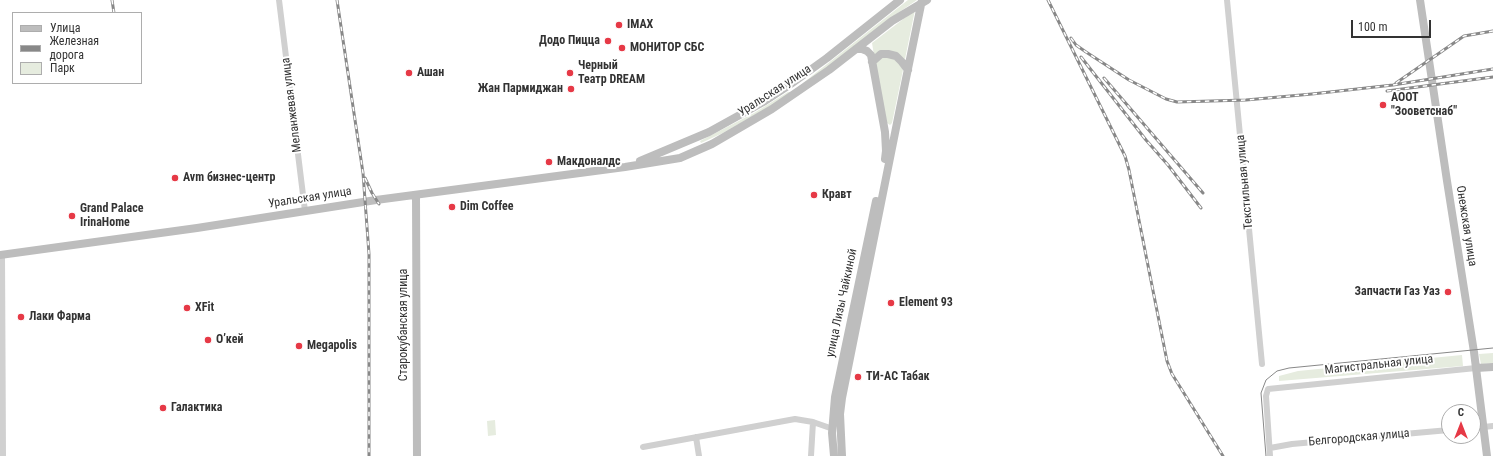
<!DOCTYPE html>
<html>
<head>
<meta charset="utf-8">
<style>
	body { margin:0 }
	#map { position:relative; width:1493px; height:456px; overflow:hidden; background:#fff; font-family:"Roboto Condensed",sans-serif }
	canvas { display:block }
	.legend { position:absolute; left:12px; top:12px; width:130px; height:72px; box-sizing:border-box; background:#fff; border:1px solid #adadad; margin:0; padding:5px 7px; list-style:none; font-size:12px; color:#333 }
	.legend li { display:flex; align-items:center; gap:8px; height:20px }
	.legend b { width:20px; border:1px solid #adadad }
	.north { position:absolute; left:1441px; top:404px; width:40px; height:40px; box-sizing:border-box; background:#fff; border:1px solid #adadad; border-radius:50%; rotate:0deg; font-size:11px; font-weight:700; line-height:16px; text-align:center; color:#333 }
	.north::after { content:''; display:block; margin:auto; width:14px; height:18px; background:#e63946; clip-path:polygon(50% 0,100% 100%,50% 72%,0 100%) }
	.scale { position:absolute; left:1351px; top:20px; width:80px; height:18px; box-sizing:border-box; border:2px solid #333; border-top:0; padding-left:5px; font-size:12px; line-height:14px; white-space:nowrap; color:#333; -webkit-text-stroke:3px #fff; paint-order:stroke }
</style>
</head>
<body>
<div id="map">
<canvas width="1493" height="456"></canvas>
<ul class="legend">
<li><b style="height:5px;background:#bdbdbd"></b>Улица</li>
<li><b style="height:5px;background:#888"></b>Железная дорога</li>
<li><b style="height:11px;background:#e6ecdf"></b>Парк</li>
</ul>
<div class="north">С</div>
<div class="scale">100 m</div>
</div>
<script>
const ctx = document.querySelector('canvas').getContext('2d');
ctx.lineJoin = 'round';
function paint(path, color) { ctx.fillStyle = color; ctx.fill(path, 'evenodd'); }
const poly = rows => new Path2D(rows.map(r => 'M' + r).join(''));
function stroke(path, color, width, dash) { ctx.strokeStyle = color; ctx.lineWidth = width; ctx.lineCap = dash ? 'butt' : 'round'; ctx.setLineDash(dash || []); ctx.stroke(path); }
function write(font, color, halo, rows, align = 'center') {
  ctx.font = font + ' "Roboto Condensed",sans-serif'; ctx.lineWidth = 4; ctx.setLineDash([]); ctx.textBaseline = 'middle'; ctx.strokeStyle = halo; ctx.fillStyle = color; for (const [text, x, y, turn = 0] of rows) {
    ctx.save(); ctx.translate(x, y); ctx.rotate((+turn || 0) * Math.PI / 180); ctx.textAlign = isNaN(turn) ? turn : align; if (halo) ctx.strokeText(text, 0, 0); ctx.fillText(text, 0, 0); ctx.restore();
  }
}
paint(poly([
	[908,0,917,0,895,15,804,85,803,83],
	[915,10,905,59,874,55,872,43],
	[881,58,894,58,900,64,903,70,892,123,890,125,887,123,875,62],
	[788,92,792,92,791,94,723,133,701,143,700,141,754,113],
	[1493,353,1493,363,1481,364,1479,354],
	[1462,355,1463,366,1279,381,1279,376,1298,371],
	[495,420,496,435,488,436,487,421]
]), '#e6ecdf');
stroke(poly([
	[279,0,305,211],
	[1227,0,1262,364],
	[2,255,3,456],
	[1473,428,1493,426],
	[696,437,699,456],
	[643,447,795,419,813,422,833,429],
	[1270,448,1292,444,1449,430],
	[811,456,813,422],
	[1270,456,1266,396,1268,389,1476,368]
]), '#d0d0d0', 6);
stroke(poly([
	[1420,0,1447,181,1474,352,1487,456],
	[856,49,862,49,867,51,871,55,885,132,886,151,885,159],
	[872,62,881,54,888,54,896,56,902,62,908,70],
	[640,161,709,132,765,101,788,86,827,58,900,0],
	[416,195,417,456],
	[0,255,197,228,376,200,625,167,680,158,712,144,772,109,829,70,892,21,927,0],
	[1476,368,1493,367],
	[834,456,832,433,835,397,876,201],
	[842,456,840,414,842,398,899,113,922,0]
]), '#bdbdbd', 8);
stroke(poly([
	[1266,456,1261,393,1266,380,1277,371,1289,368,1493,348]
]), '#888', 1);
const rail = poly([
	[112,0,114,13],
	[337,0,363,173,369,254,369,456],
	[1048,0,1125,156,1129,170,1167,361,1172,374,1223,456],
	[1071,38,1076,45,1086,52,1129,80,1166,99,1177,102,1246,100,1312,94,1393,85,1493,69],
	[1081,57,1146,140,1168,165,1201,208],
	[1104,78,1203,193],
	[1396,83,1464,36,1493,31],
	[1387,91,1493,77],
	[365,178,372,193,379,204]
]);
stroke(rail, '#888', 3);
stroke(rail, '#fff', 1.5, [4.5]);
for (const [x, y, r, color] of [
	[619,25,4,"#e63946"],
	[608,41,4,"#e63946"],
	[622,48,4,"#e63946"],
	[409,73,4,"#e63946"],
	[570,73,4,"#e63946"],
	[571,89,4,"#e63946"],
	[1383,105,4,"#e63946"],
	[549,162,4,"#e63946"],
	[175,178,4,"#e63946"],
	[814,195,4,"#e63946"],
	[452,207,4,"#e63946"],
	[72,216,4,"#e63946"],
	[1448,292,4,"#e63946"],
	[891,303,4,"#e63946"],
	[187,308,4,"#e63946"],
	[21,317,4,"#e63946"],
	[208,340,4,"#e63946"],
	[299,346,4,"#e63946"],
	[858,377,4,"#e63946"],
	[163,408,4,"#e63946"]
]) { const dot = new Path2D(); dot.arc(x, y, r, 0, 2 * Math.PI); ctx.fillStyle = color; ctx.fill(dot); stroke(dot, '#fff', 1.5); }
write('bold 12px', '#333', '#fff', [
	["IMAX",627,25],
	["Додо Пицца",600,41,"right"],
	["МОНИТОР СБС",630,48],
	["Черный",578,66],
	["Театр DREAM",578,80],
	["Ашан",417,73],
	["Жан Пармиджан",563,89,"right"],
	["АООТ",1391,98],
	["\"Зооветснаб\"",1391,112],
	["Макдоналдс",557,162],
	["Avm бизнес-центр",183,178],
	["Кравт",822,195],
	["Dim Coffee",460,207],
	["Grand Palace",80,209],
	["IrinaHome",80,223],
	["Запчасти Газ Уаз",1440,292,"right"],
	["Element 93",899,303],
	["XFit",195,308],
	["Лаки Фарма",29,317],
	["О’кей",216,340],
	["Megapolis",307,346],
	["ТИ-АС Табак",866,377],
	["Галактика",171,408]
], 'left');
write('12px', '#333', '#fff', [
	["Уральская улица",775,91,-33],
	["Меланжевая улица",292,105,-97],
	["Текстильная улица",1245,182,-95],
	["Уральская улица",310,198,-9],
	["Онежская улица",1466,226,81],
	["улица Лизы Чайкиной",842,303,-78],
	["Старокубанская улица",404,325,-90],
	["Магистральная улица",1379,365,-6],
	["Белгородская улица",1359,438,-5]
]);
</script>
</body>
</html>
